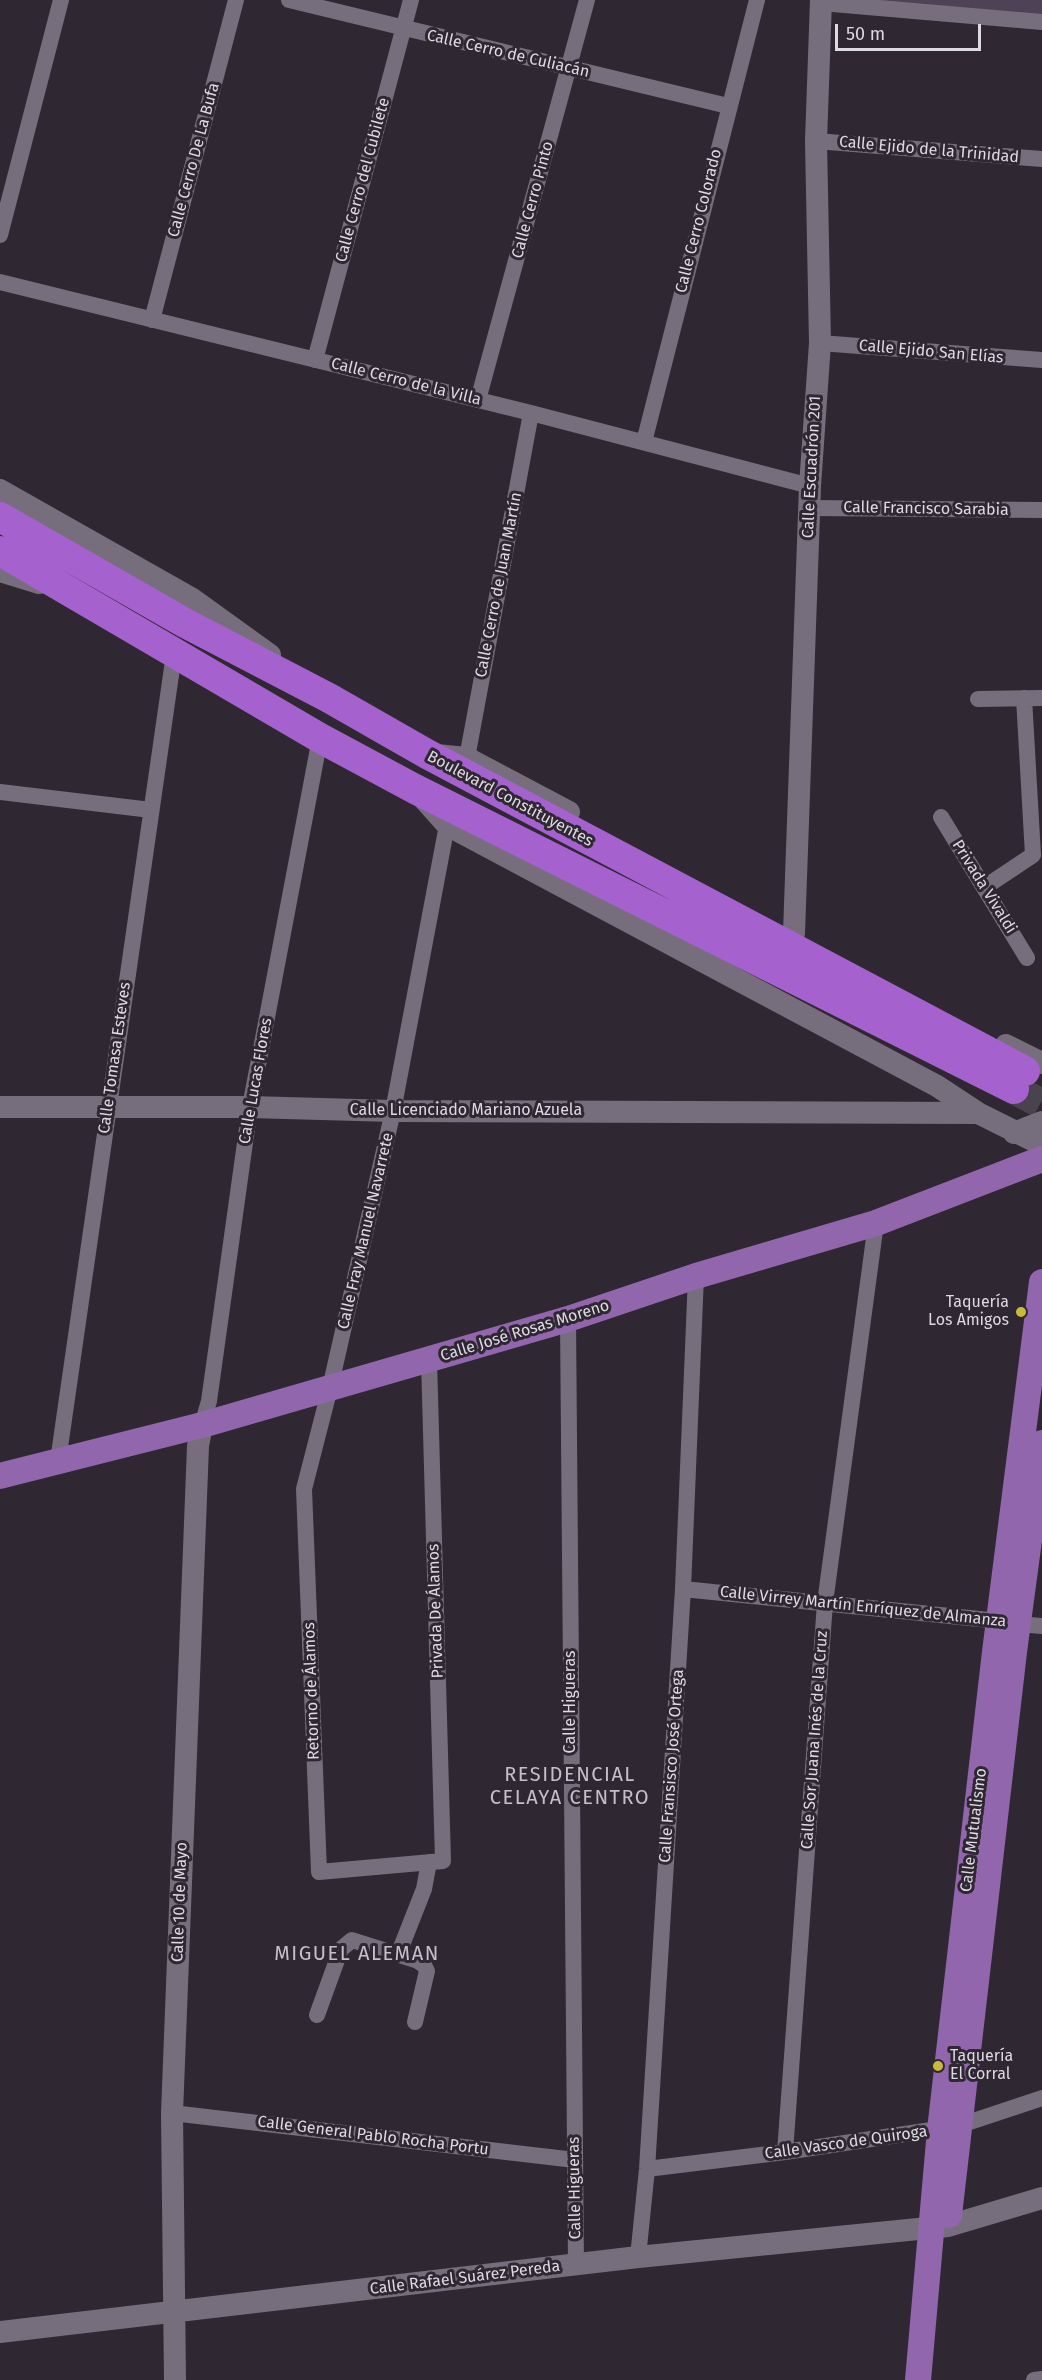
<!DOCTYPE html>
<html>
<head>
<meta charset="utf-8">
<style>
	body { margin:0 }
	#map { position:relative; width:1042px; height:2380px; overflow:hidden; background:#2f2833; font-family:"Fira Sans",sans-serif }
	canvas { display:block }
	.scale { position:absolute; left:835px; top:24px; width:146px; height:27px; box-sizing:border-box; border:3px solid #dedae2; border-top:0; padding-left:8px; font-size:18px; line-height:21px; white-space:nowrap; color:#dedae2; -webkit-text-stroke:4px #2f2833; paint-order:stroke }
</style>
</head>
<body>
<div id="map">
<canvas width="1042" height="2380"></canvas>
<div class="scale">50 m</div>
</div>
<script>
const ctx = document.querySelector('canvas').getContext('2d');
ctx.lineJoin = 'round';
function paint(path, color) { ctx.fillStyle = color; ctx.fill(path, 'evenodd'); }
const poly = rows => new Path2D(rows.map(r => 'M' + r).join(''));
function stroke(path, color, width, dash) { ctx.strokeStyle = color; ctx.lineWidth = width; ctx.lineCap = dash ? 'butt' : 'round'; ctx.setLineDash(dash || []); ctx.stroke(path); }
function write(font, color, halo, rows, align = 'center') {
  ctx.font = font + ' "Fira Sans",sans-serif'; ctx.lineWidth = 6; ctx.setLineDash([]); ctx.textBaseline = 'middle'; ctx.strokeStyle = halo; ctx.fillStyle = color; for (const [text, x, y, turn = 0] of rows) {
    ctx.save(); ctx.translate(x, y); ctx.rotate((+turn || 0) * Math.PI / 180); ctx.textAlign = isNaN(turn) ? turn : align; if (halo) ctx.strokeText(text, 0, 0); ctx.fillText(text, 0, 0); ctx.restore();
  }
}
paint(poly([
	[866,0,1042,0,1042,22]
]), '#4e4356');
stroke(poly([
	[1014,1089,1042,1104]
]), '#49434d', 30, [30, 15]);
stroke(poly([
	[289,0,728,106],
	[821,3,1042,22],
	[816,141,1042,159],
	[0,235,61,0],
	[0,282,531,413,810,486],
	[152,320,236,0],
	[820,343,1042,360],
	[315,360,411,0],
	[478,400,587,0],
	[644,442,757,0],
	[810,508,1042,510],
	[1024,698,1033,855],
	[978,699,1042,698],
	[467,758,531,413],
	[0,792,151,810],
	[941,817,1027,958],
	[985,887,1033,855],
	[568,1319,576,2265],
	[429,1360,443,1861,319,1872,304,1489,330,1388,393,1111,447,825],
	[202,1425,209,1401,250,1107,320,738],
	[58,1461,174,654],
	[683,1589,999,1621],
	[1018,1624,1042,1626],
	[398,1955,424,1889,429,1862],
	[317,2015,341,1949,352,1940,418,1961,424,1965,427,1971,415,2022],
	[172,2113,575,2160],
	[785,2152,825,1603,876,1223],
	[647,2169,785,2152,958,2126,1042,2098],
	[638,2257,647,2169,683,1589,696,1276],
	[1034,2380,1042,2379]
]), '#766e7c', 16);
stroke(poly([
	[0,490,191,598,270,655],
	[0,571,39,583],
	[436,755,467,758,569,812],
	[422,797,447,825,937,1086,978,1113,1042,1145],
	[794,933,810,486,820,343,816,141,821,0],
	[1006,1045,1042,1063],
	[0,1107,250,1107,393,1111,978,1113],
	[1014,1133,1042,1122],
	[0,2332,638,2257,948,2226,1042,2198],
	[175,2380,172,2113,198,1446,202,1425]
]), '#766e7c', 22);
stroke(poly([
	[0,1476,202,1425,568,1319,696,1276,876,1223,1042,1159],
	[949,2215,1014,1652,1042,1443],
	[918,2380,940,2130,995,1652,1042,1282]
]), '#9266ad', 26);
stroke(poly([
	[0,517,185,623,329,698,427,754,1025,1071],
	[0,551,320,738,415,789,1014,1089]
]), '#a561cd', 30);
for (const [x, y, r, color] of [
	[1021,1312,6,"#cbba39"],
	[938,2066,6,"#cbba39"]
]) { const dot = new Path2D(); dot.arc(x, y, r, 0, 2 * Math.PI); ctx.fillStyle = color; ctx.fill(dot); stroke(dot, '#2f2833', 2); }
write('16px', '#dedae2', '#2f2833', [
	["Calle Cerro de Culiacán",508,54,13],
	["Calle Ejido de la Trinidad",929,150,5],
	["Calle Cerro De La Bufa",194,160,-75],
	["Calle Cerro del Cubilete",363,180,-75],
	["Calle Cerro Pinto",533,200,-75],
	["Calle Cerro Colorado",699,221,-76],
	["Calle Ejido San Elías",931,352,5],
	["Calle Cerro de la Villa",406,382,14],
	["Calle Escuadrón 201",812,467,-87],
	["Calle Francisco Sarabia",926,509,1],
	["Calle Cerro de Juan Martín",499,585,-79],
	["Boulevard Constituyentes",510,799,28],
	["Privada Vivaldi",984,887,58],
	["Calle Tomasa Esteves",115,1058,-82],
	["Calle Lucas Flores",256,1081,-80],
	["Calle Licenciado Mariano Azuela",466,1111],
	["Calle Fray Manuel Navarrete",366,1231,-77],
	["Calle José Rosas Moreno",525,1331,-17],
	["Calle Virrey Martín Enríquez de Almanza",863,1607,6],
	["Privada De Álamos",436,1611,-92],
	["Retorno de Álamos",312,1691,-92],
	["Calle Higueras",571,1702,-90],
	["Calle Sor Juana Inés de la Cruz",815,1740,-86],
	["Calle Fransisco José Ortega",672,1766,-86],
	["Calle Mutualismo",974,1830,-83],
	["Calle 10 de Mayo",180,1902,-88],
	["Calle General Pablo Rocha Portu",373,2136,7],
	["Calle Vasco de Quiroga",846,2143,-8],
	["Calle Higueras",575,2188,-91],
	["Calle Rafael Suárez Pereda",465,2278,-7]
]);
write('16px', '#dedae2', '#2f2833', [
	["Taquería",1009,1303],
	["Los Amigos",1009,1321],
	["Taquería",950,2057,"left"],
	["El Corral",950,2075,"left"]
], 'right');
ctx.letterSpacing = '1.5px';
write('20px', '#c6bdcd', '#2f2833', [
	["RESIDENCIAL",570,1775],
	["CELAYA CENTRO",570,1798],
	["MIGUEL ALEMAN",357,1954]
]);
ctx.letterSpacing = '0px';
</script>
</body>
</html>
